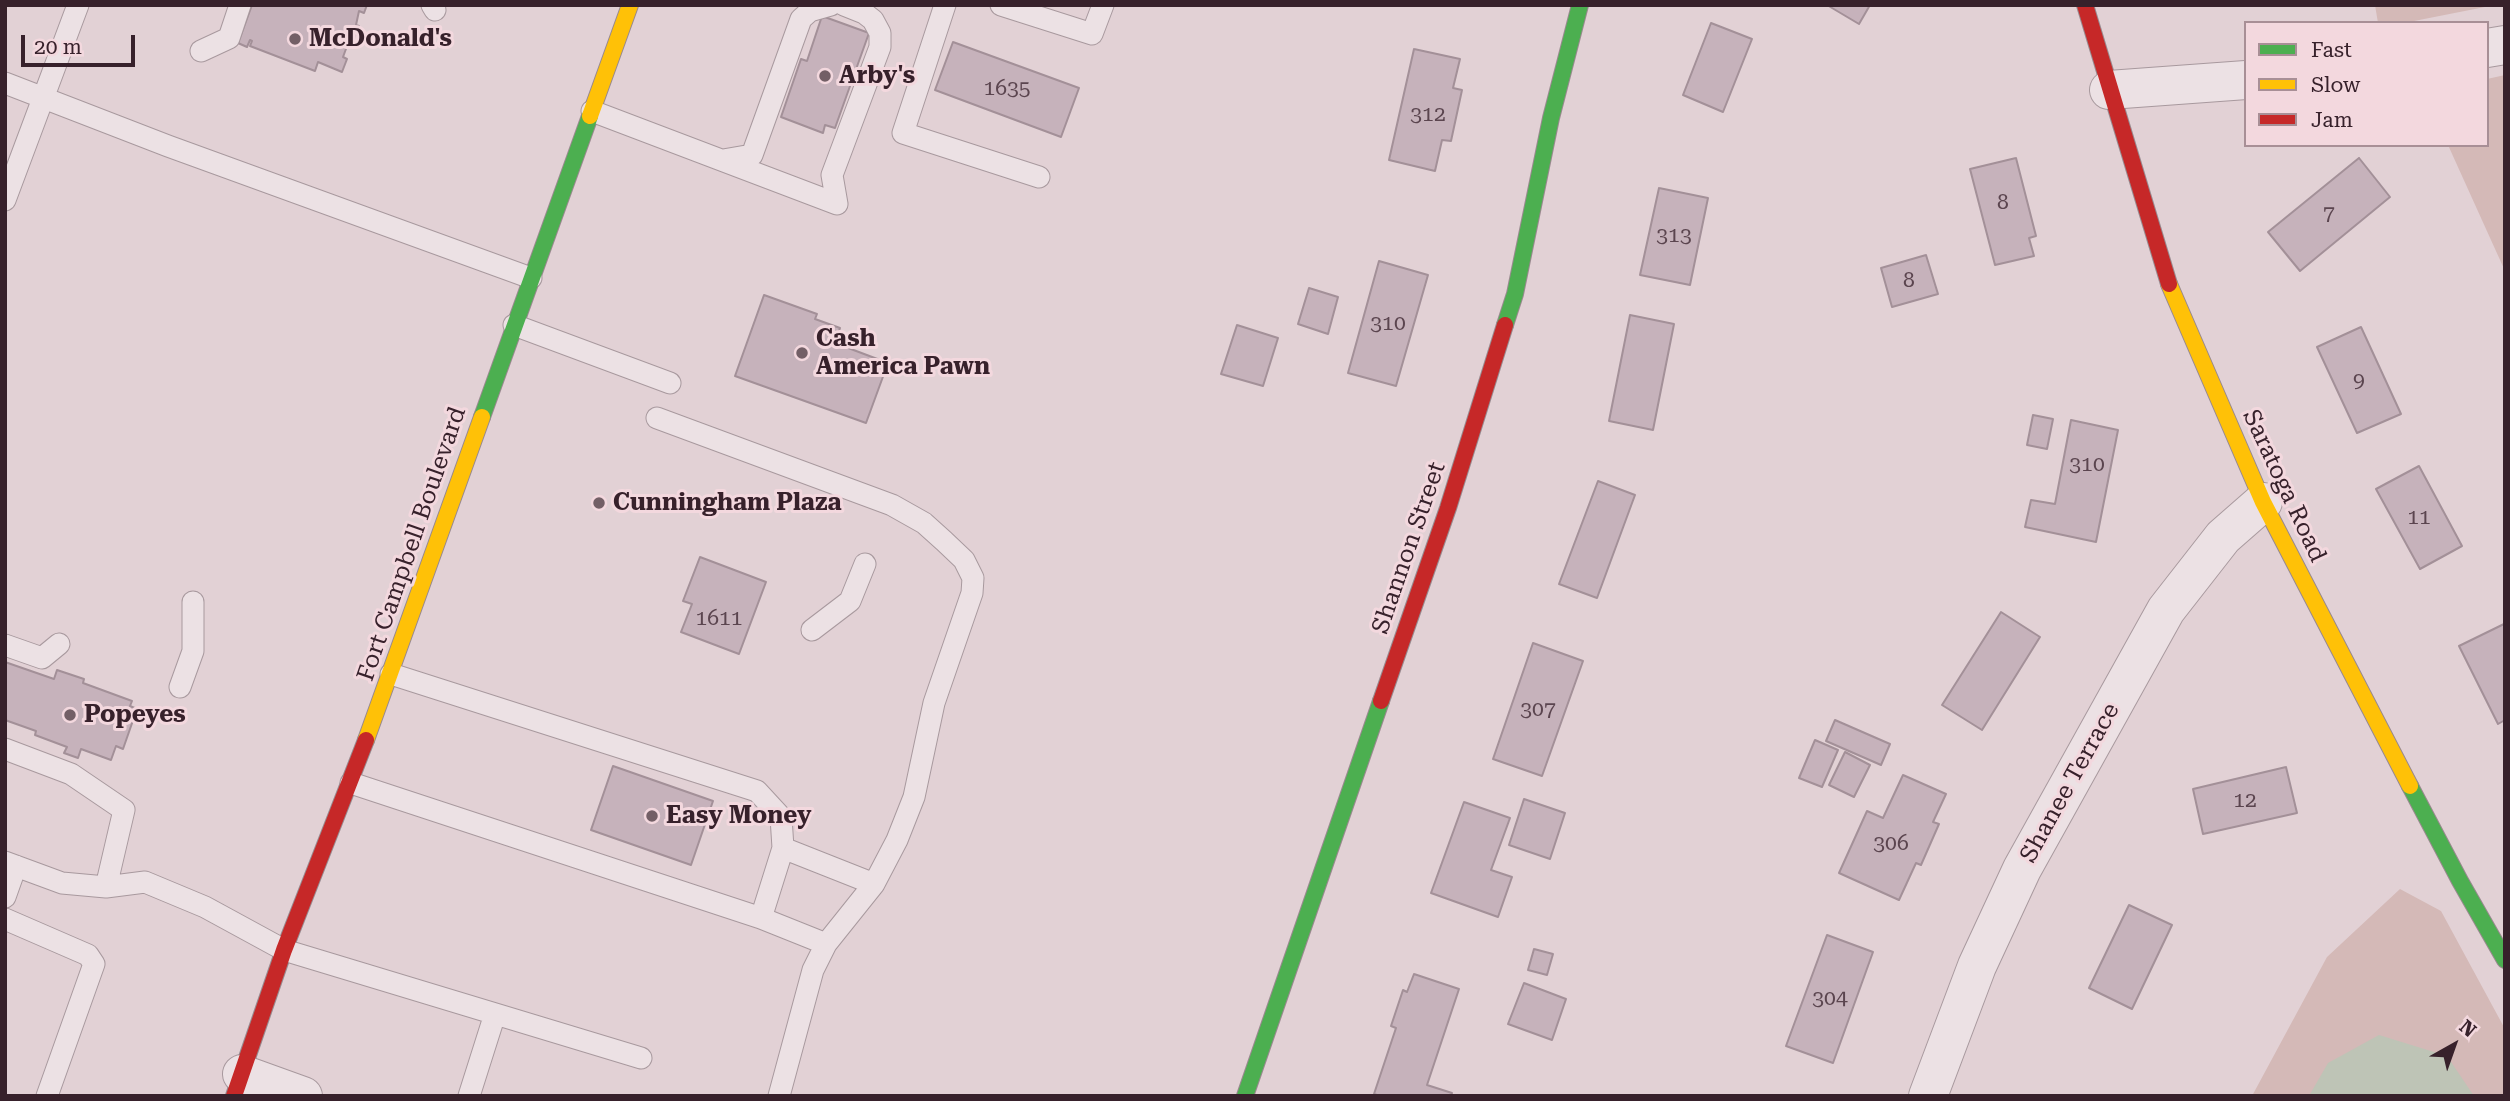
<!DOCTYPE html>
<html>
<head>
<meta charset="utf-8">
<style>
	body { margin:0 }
	#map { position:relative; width:2510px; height:1101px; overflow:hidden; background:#e2d1d5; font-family:"Roboto Serif",serif }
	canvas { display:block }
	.frame { position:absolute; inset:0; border:7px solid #37212b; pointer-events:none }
	.legend { position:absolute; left:2244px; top:21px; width:245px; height:126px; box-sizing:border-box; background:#f3d8de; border:2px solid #a88f96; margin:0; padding:9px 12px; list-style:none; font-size:21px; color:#37212b }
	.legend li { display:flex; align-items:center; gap:14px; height:35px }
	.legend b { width:35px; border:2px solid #a88f96 }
	.north { position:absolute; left:2419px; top:1010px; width:70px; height:70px; -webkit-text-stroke:5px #f3d8de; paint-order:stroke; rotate:40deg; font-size:19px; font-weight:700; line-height:28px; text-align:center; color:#37212b }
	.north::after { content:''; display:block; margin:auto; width:24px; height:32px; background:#37212b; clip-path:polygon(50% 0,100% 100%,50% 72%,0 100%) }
	.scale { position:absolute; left:21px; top:35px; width:114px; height:32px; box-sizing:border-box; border:4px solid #37212b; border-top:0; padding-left:9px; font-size:21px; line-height:24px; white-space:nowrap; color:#37212b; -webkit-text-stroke:5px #f3d8de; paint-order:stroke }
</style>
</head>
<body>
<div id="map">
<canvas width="2510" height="1101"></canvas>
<div class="frame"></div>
<ul class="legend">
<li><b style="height:9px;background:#4caf50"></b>Fast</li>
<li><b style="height:9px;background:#ffc107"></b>Slow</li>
<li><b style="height:9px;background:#c62828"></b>Jam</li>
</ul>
<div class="north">N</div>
<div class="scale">20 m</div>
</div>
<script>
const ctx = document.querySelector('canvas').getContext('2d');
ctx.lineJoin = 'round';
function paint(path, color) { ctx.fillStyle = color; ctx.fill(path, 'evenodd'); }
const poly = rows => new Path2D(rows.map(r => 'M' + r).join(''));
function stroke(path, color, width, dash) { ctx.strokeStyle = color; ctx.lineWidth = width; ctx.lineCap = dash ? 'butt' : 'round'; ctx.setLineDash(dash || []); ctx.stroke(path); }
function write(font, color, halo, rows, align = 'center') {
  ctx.font = font + ' "Roboto Serif",serif'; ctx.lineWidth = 6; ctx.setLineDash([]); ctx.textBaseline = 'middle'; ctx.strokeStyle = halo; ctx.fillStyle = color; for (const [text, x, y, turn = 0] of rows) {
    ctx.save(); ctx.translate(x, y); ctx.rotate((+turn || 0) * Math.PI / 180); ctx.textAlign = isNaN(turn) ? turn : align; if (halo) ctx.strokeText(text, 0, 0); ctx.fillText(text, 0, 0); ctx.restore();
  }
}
paint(poly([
	[2375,5,2495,5,2404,23,2378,23],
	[2505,75,2505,271,2448,145,2487,145,2487,79],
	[2400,889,2441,911,2505,1029,2505,1096,2252,1096,2327,957]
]), '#d4b9b7');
paint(poly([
	[2379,1035,2447,1056,2474,1096,2309,1096,2328,1063]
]), '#bec4b6');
const building = poly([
	[252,5,367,5,364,13,359,11,356,25,359,26,354,39,350,38,343,57,347,59,342,72,318,62,315,71,250,46,252,41,250,40,247,47,238,43,252,5],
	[1827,5,1870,5,1859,24,1827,5],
	[822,16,869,33,835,128,825,125,823,133,781,117,801,59,807,61,822,16],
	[1711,23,1752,39,1723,112,1683,95,1711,23],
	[953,42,1079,88,1061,137,935,90,953,42],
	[1414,49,1460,59,1453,88,1462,90,1451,141,1442,140,1435,171,1389,160,1414,49],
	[2016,158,2036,236,2029,238,2034,256,1995,265,1970,169,2016,158],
	[2359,158,2390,197,2300,271,2268,232,2359,158],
	[1659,188,1708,198,1690,285,1640,275,1659,188],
	[1926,255,1938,294,1892,307,1881,268,1926,255],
	[1379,261,1428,275,1396,386,1348,373,1379,261],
	[1309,288,1338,297,1328,334,1298,324,1309,288],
	[764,295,817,314,815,319,840,328,835,343,888,363,866,423,735,376,764,295],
	[1630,315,1674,324,1653,430,1609,421,1630,315],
	[1237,325,1278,338,1263,386,1221,374,1237,325],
	[2361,327,2401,414,2357,433,2317,347,2361,327],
	[2033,415,2053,419,2047,449,2027,445,2033,415],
	[2071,420,2118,430,2096,542,2025,527,2031,500,2055,504,2071,420],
	[2419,466,2462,546,2420,569,2376,489,2419,466],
	[1598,481,1635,495,1597,598,1559,584,1598,481],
	[700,557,766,582,739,654,681,632,692,604,683,601,700,557],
	[2001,612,2040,637,1982,730,1942,705,2001,612],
	[2504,624,2505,720,2498,724,2459,646,2504,624],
	[1533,643,1583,661,1542,776,1493,759,1533,643],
	[5,662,54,679,57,670,84,679,83,683,132,701,130,706,137,709,123,749,116,746,111,760,81,749,78,758,64,753,67,747,35,735,36,731,5,720,5,662],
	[1835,720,1890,744,1881,765,1826,741,1835,720],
	[1815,740,1838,750,1822,787,1799,778,1815,740],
	[1845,752,1870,765,1854,797,1829,785,1845,752],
	[613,766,713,801,691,865,591,830,613,766],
	[2286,767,2297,813,2203,834,2193,789,2286,767],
	[1903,775,1946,794,1933,822,1939,824,1921,865,1916,863,1899,900,1839,873,1867,811,1883,818,1903,775],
	[1524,799,1565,813,1550,859,1509,845,1524,799],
	[1464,802,1510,818,1491,870,1512,877,1498,917,1431,893,1464,802],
	[2129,905,2172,925,2132,1009,2089,988,2129,905],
	[1827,935,1873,952,1833,1063,1786,1046,1827,935],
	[1534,949,1553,954,1547,975,1528,970,1534,949],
	[1414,974,1459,989,1427,1085,1452,1093,1451,1096,1380,1096,1374,1094,1396,1028,1391,1026,1403,990,1407,992,1414,974],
	[1524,983,1566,999,1552,1040,1508,1024,1524,983]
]);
paint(building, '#c6b2bb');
stroke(building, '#a39098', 2);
const lane = poly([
	[432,5,435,10],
	[945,5,903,133,1039,177],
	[1001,5,1092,34,1103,5],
	[201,51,229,38,240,5],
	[5,83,168,146,531,278],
	[592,111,837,204],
	[723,160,752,155,801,19,810,11,831,5],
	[5,200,78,5],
	[837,204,832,175,880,47,880,33,873,20,864,13,844,5],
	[514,325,670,383],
	[657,418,892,505,924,523,944,541,964,560,973,578,972,593,934,703,914,797,897,840,874,884,826,944,813,970,779,1096],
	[812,630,850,601,865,564],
	[5,645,42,658,59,644],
	[391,674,757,791,781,817,783,848,761,918],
	[180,687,193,651,193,602],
	[5,749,71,774,124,810,106,887],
	[351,783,761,918,826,944],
	[783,848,874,884],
	[5,862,62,883,106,887,145,882,205,907,284,950,641,1058],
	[5,897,16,866],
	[5,919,88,955,94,964,47,1096],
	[469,1096,495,1014]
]);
const street = poly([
	[2487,48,2505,45],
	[2109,90,2246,80],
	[242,1074,303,1096],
	[1928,1096,1977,966,2022,869,2166,610,2223,537,2263,502]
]);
const fast = poly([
	[1505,325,1515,294,1551,118,1580,5],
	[482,417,590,116],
	[2410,786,2460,881,2505,960],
	[1245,1096,1381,701]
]);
const slow = poly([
	[590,116,630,5],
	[2169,284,2263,502,2410,786],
	[366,740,482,417]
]);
const jam = poly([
	[2085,5,2169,284],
	[1381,701,1448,508,1505,325],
	[234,1096,284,950,366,740]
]);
stroke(lane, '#a8999e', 23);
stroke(street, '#a8999e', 40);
stroke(fast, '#98898e', 18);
stroke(slow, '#98898e', 18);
stroke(jam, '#98898e', 18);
stroke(lane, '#ece1e4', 21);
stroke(street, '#ece1e4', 38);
stroke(fast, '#4caf50', 16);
stroke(slow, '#ffc107', 16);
stroke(jam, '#c62828', 16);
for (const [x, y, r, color] of [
	[295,39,7,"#735f66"],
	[825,76,7,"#735f66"],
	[802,353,7,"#735f66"],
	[599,503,7,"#735f66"],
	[70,715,7,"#735f66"],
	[652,816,7,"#735f66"]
]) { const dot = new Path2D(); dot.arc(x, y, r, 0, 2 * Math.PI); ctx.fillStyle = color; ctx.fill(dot); stroke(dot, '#f3d8de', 2.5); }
write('21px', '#5b454f', null, [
	["1635",1007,89],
	["312",1428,115],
	["8",2003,203],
	["7",2329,214],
	["313",1674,236],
	["8",1909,281],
	["310",1388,324],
	["9",2359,381],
	["310",2087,465],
	["11",2419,518],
	["1611",719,619],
	["307",1538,710],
	["12",2245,801],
	["306",1891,844],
	["304",1830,999]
]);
write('bold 24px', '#37212b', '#f3d8de', [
	["McDonald's",309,39],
	["Arby's",839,76],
	["Cash",816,339],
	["America Pawn",816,367],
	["Cunningham Plaza",613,503],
	["Popeyes",84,715],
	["Easy Money",666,816]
], 'left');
write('24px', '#37212b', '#f3d8de', [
	["Saratoga Road",2284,486,65],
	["Fort Campbell Boulevard",412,544,-71],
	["Shannon Street",1409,548,-71],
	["Shanee Terrace",2070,783,-61]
]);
</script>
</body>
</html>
